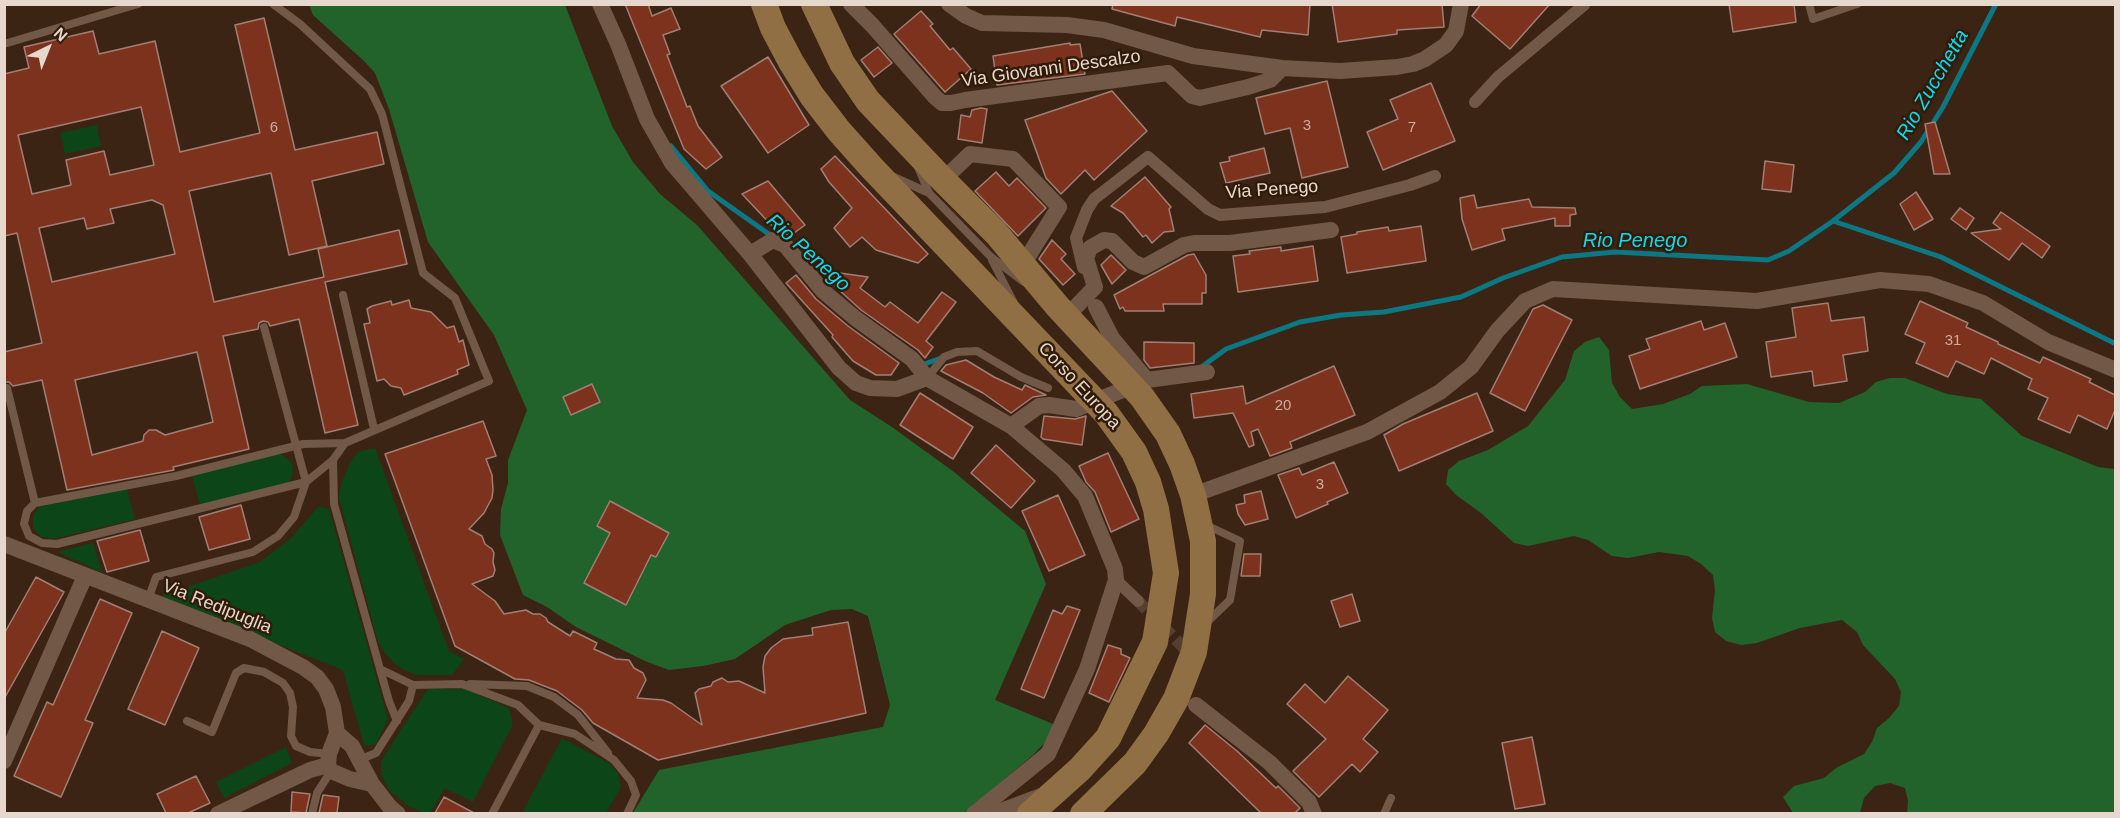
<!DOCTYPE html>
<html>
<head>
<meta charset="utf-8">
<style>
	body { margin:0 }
	#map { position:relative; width:2120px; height:818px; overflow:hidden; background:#3b2413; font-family:Arial,sans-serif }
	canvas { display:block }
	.frame { position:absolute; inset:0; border:6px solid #e7d8cd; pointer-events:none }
	.north { position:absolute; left:18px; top:18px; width:60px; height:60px; -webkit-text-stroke:4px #301b09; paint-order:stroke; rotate:43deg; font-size:16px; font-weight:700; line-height:24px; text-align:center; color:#e7d8cd }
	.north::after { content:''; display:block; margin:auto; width:21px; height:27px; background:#e7d8cd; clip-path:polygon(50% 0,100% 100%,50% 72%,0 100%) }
</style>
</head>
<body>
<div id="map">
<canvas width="2120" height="818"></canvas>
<div class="frame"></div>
<div class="north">N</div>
</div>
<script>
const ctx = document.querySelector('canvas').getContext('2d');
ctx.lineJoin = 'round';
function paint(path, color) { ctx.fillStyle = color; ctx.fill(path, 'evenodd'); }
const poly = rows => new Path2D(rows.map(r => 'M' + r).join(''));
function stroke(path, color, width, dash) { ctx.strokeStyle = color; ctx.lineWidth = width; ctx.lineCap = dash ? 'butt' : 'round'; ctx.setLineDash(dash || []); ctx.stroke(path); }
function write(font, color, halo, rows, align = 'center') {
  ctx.font = font + ' Arial,sans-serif'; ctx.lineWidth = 5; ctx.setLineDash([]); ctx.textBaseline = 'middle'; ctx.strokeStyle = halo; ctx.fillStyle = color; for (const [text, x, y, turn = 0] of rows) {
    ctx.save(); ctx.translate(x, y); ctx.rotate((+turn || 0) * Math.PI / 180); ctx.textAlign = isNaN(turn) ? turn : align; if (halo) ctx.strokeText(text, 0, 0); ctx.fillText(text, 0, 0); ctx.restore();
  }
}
paint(poly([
	[97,125,101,146,65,154,60,133],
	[375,448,449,651,464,659,452,675,417,675,406,671,395,664,384,652,378,642,339,498,342,482,350,463,358,452],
	[280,453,290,461,293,467,292,477,288,484,200,505,192,475],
	[127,489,135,519,54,539,41,537,33,528,33,516,40,506],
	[319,506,329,509,388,719,377,742,372,746,364,745,343,670,158,597,260,562,291,538],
	[93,543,102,572,57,552,92,543],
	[434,688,465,689,509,708,513,724,473,802,445,788,430,813,425,813,410,807,389,790,381,775,381,761,427,690],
	[562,738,610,764,618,774,621,787,606,813,522,813],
	[286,747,292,763,224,798,216,782]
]), '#0c4517');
paint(poly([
	[309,5,565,5,612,126,633,162,660,194,697,225,850,400,892,427,954,472,1025,531,1046,584,995,700,1053,724,1049,738,1033,755,964,813,633,813,659,770,883,727,890,705,868,616,852,609,831,610,785,625,735,659,703,666,669,670,645,661,576,627,547,607,523,595,500,535,501,509,508,483,508,460,527,410,494,335,428,242,389,109,375,73,364,61,313,15],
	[1599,337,1609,350,1612,383,1620,397,1632,409,1663,404,1690,394,1702,386,1747,384,1809,402,1839,403,1865,392,1876,382,1890,378,1905,378,1947,394,1981,399,2022,436,2098,467,2115,469,2115,813,1907,813,1908,801,1905,788,1890,783,1875,786,1864,798,1860,813,1793,813,1783,797,1794,786,1824,778,1836,768,1864,754,1872,742,1877,728,1889,718,1899,706,1901,692,1895,679,1863,645,1857,632,1842,620,1800,628,1757,643,1741,645,1726,641,1715,632,1712,618,1715,590,1713,575,1701,564,1688,556,1659,552,1628,558,1612,556,1588,540,1574,536,1528,546,1514,543,1481,513,1456,495,1446,484,1448,470,1459,461,1488,450,1528,426,1565,380,1574,351,1585,342]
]), '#22632c');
stroke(poly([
	[671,146,708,191,773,237],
	[1833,221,1941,257,2116,344],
	[922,365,941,358],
	[1200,368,1226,349,1300,322,1341,315,1384,312,1461,297,1503,278,1562,257,1615,252,1768,260,1789,251,1833,221,1894,173,1921,142,1943,107,1996,4]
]), '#0c7884', 5);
const building = poly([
	[625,4,648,4,652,16,671,8,680,29,663,35,670,54,667,55,687,107,690,106,698,126,722,157,706,169,684,149,625,4],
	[1113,4,1310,4,1308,35,1262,30,1260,37,1177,17,1175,26,1112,9,1113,4],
	[1332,4,1442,4,1444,27,1397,30,1397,34,1338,42,1332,4],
	[1481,4,1550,4,1510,49,1472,16,1481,4],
	[1729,4,1794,4,1796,22,1733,32,1729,4],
	[921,11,933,24,930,26,950,50,953,48,971,69,945,92,894,34,921,11],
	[264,18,295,150,377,132,384,164,312,181,327,246,289,255,271,173,189,191,214,302,324,277,318,249,399,230,407,264,325,282,358,425,325,433,299,319,270,326,268,322,263,321,259,323,258,329,223,336,249,449,173,467,174,470,67,490,42,380,13,386,9,382,4,382,4,352,42,343,17,233,4,236,4,74,29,68,24,47,93,31,99,54,155,41,180,152,260,133,235,25,264,18],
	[141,107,154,165,110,175,104,151,66,160,71,185,32,194,18,135,141,107],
	[152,200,163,205,175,254,52,282,39,228,84,218,87,229,114,223,110,209,152,200],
	[197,352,213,422,165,435,156,430,149,430,144,435,143,441,92,455,75,380,197,352],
	[1070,43,1070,45,1080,44,1085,74,997,85,993,56,1070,43],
	[878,47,892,63,874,77,861,60,878,47],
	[768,57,809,125,768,153,721,86,768,57],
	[1327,81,1348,167,1302,178,1290,128,1265,134,1256,98,1327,81],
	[1431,83,1455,141,1383,170,1367,132,1398,119,1390,100,1431,83],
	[1112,91,1147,131,1094,180,1085,170,1061,194,1046,178,1025,120,1112,91],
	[981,108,987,109,982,143,958,139,961,115,970,117,972,110,981,108],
	[1935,122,1950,174,1934,174,1925,124,1935,122],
	[1264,148,1270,173,1226,183,1220,163,1230,161,1229,157,1264,148],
	[835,156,928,254,918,263,876,250,862,237,850,247,834,228,852,208,829,182,821,169,835,156],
	[1765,161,1794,165,1791,192,1762,189,1765,161],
	[996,172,1009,186,1017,178,1046,208,1018,236,975,191,996,172],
	[1145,177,1171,207,1169,209,1174,231,1164,232,1152,243,1146,235,1143,237,1123,213,1111,206,1145,177],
	[768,181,805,225,790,236,776,230,742,194,768,181],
	[1916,192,1933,219,1914,230,1900,204,1916,192],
	[1474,195,1477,208,1529,199,1532,207,1575,208,1576,214,1570,215,1570,226,1555,226,1555,218,1502,229,1505,240,1472,250,1462,219,1460,198,1474,195],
	[1960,208,1974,218,1966,230,1951,219,1960,208],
	[2001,212,2050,246,2042,258,2022,243,2009,260,1971,233,2001,229,1993,223,2001,212],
	[1421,226,1426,261,1347,273,1341,237,1357,234,1357,232,1388,227,1389,231,1421,226],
	[1052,240,1066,254,1061,259,1075,274,1063,285,1039,259,1052,240],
	[1313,246,1318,281,1238,292,1233,256,1250,254,1249,251,1281,247,1281,251,1313,246],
	[1194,254,1206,275,1206,293,1202,293,1202,304,1163,304,1164,311,1125,311,1123,307,1120,309,1114,295,1188,255,1194,254],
	[1111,255,1126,270,1112,284,1101,265,1111,255],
	[840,273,868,277,860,288,885,307,890,302,918,323,942,292,956,302,926,341,933,347,925,358,918,350,861,310,825,277,827,274,832,278,840,273],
	[796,275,816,299,848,326,899,363,891,375,876,375,853,361,832,337,833,335,786,283,796,275],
	[409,300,411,308,431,312,447,328,454,326,459,342,463,340,469,365,457,370,458,374,404,395,401,388,391,386,384,379,377,381,364,324,370,323,367,309,372,306,391,301,392,305,409,300],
	[1920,301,1968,323,1966,327,1998,342,1998,344,2040,363,2043,357,2091,379,2089,382,2115,395,2115,410,2107,429,2078,415,2070,433,2038,419,2048,398,2028,389,2032,379,1991,358,1984,374,1956,361,1948,377,1916,363,1925,343,1905,334,1920,301],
	[1828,303,1831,321,1864,317,1868,351,1843,355,1847,381,1814,386,1812,371,1771,377,1766,342,1796,337,1792,308,1828,303],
	[1543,305,1572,320,1525,411,1490,393,1533,309,1543,305],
	[1701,321,1704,330,1725,323,1737,357,1640,389,1629,356,1650,349,1646,339,1701,321],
	[1144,342,1194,343,1194,363,1150,368,1144,360,1144,342],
	[966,360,994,377,1022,390,1025,385,1046,395,1033,397,1011,413,983,393,941,371,946,365,966,360],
	[1334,366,1355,415,1290,442,1292,448,1270,456,1258,429,1251,432,1254,445,1249,447,1233,413,1194,418,1191,394,1243,386,1246,404,1334,366],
	[592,384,600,402,571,415,563,397,592,384],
	[920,393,973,427,953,459,900,425,920,393],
	[1477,393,1493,431,1399,471,1384,435,1403,424,1477,393],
	[1044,416,1075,419,1086,416,1082,445,1043,439,1041,437,1044,416],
	[483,421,496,456,486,459,492,475,493,490,492,498,484,513,469,529,482,536,485,544,492,549,494,553,493,562,495,570,493,576,472,584,495,601,504,614,526,610,533,614,540,614,546,618,548,622,570,636,573,631,597,643,594,649,616,659,629,660,634,668,643,673,646,680,637,698,663,700,671,703,702,725,695,693,699,689,711,686,713,682,722,678,728,682,739,681,765,693,763,667,765,656,771,648,783,639,813,635,812,628,848,622,866,713,658,760,593,723,582,710,557,691,529,680,515,679,455,646,385,454,483,421],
	[996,445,1035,481,1011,508,971,473,996,445],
	[1108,453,1139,519,1111,532,1095,492,1086,482,1079,466,1108,453],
	[1334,462,1348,493,1327,502,1328,504,1296,518,1278,475,1299,468,1302,475,1334,462],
	[1261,491,1268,519,1245,525,1238,514,1236,505,1245,503,1244,495,1261,491],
	[1058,495,1085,555,1049,571,1022,511,1058,495],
	[610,501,669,533,656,557,651,555,626,605,584,583,610,533,597,526,610,501],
	[241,505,250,539,209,550,199,517,241,505],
	[140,530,149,561,107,572,97,541,140,530],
	[1244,554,1261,554,1260,576,1241,576,1244,554],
	[36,577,64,592,4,699,4,634,36,577],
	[1352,594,1360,621,1340,627,1331,601,1352,594],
	[100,599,132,613,85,720,93,723,61,797,14,776,47,702,53,705,100,599],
	[1067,606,1080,610,1044,698,1021,689,1053,610,1062,614,1067,606],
	[162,631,199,648,165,725,128,709,162,631],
	[1108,645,1121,649,1121,654,1130,658,1109,702,1089,693,1108,645],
	[1348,676,1388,710,1363,739,1378,752,1360,772,1352,764,1319,797,1293,771,1326,739,1287,704,1305,684,1325,703,1348,676],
	[1205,725,1237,751,1276,788,1278,786,1300,808,1295,813,1261,813,1189,743,1205,725],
	[1532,737,1545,804,1515,809,1502,743,1532,737],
	[196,776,210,803,188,813,166,813,157,794,196,776],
	[292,792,310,794,306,813,291,812,292,792],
	[323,795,339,797,337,813,319,813,323,795],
	[444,797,474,813,435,813,444,797]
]);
paint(building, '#7d321d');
stroke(building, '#a17f75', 1.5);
stroke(poly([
	[1138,601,1194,658]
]), '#553f2f', 12, [12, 6]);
stroke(poly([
	[273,4,300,24,370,89,382,114,423,273,455,298,489,381,345,443,333,460,334,504,380,669,413,685,462,684,518,705,539,725,575,734,614,760,631,781,636,795,627,814],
	[1809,4,1813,19,1857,4],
	[4,44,138,4],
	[918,167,929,193,991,257,1024,282],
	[894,177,929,193],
	[992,260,1014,303],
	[343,295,374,429],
	[927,378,944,357,957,352,977,351,1021,377,1048,388],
	[7,388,35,503],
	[333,460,306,482,57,544,42,543,29,536,24,524,27,511,35,503,176,476,303,444,345,443],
	[1204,524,1240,541,1230,600,1205,624],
	[148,600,156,577,253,552,278,536,294,517,306,482,264,327],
	[380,669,389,701,397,721],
	[470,684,527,686,554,697,578,715,608,753],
	[187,721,212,732,236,673,244,668,264,672,283,683,290,693,293,707,291,736,296,746,310,752,329,754],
	[361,759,376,753,409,701,413,685],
	[312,814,317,793,331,771],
	[492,814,539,725],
	[1384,814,1391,798]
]), '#725846', 8);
stroke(poly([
	[1475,102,1498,77,1584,5],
	[1083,268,1076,238,1087,210,1094,199,1148,157,1208,209,1220,215,1325,207,1410,185,1435,176],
	[1116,580,1138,601]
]), '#725846', 12);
stroke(poly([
	[600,4,618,44,647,119,672,163,750,254,839,368,856,383,870,388,897,389,927,378],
	[851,4,872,25,935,97,942,103,951,103,965,100,1168,73,1192,96,1200,98,1248,87,1270,80,1282,68],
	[949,4,966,16,982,23,1067,25,1104,30,1193,56,1282,68,1340,71,1397,67,1413,64,1425,59,1446,45,1456,31,1461,4],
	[943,180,970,154,1013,159,1059,207,1022,266],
	[750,254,773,240,785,245,823,291,855,318,912,359,927,378,1011,426,1063,470,1085,496,1115,569,1116,580,1087,669,1048,754,974,814],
	[1096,307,1112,338,1147,380],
	[1067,316,1095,287,1086,258,1090,248,1104,240,1112,241,1133,262,1144,267,1184,245,1194,243,1230,243,1331,230],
	[1011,426,1039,406,1049,405,1076,409,1147,380,1207,372],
	[1193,495,1367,432,1440,392,1471,367,1497,331,1525,301,1553,289,1757,301,1880,280,1929,284,1983,303,2048,342,2116,370],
	[4,544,250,639,303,667,317,677,326,689,333,707,337,733],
	[1196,705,1270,763,1309,802,1314,814],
	[4,761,85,576],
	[372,784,350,779,331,771,328,765,329,754,337,733,352,746,372,784,389,806,398,814],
	[218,814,310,770,328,765]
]), '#725846', 16);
stroke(poly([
	[1000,814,1048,796]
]), '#725846', 21);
stroke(poly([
	[764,4,773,28,791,62,812,96,839,131,872,168,1106,413,1134,452,1148,482,1156,509,1166,573,1155,642,1108,738,1080,769,1030,814],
	[814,4,842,63,868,101,943,180,996,233,1058,307,1142,397,1168,434,1182,464,1193,495,1203,541,1203,594,1194,652,1176,699,1156,734,1135,763,1083,814]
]), '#8f6f43', 26);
write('15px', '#ccaea1', null, [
	["3",1307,126],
	["6",274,128],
	["7",1412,128],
	["31",1953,341],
	["20",1283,406],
	["3",1320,485]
]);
write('18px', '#e7d8cd', '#301b09', [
	["Via Giovanni Descalzo",1051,69,-8],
	["Via Penego",1272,190,-4],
	["Corso Europa",1079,386,47],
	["Via Redipuglia",217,607,22]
]);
write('italic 20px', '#0adcf1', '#301b09', [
	["Rio Zucchetta",1933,85,-60],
	["Rio Penego",1635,241],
	["Rio Penego",808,253,42]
]);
</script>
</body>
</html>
